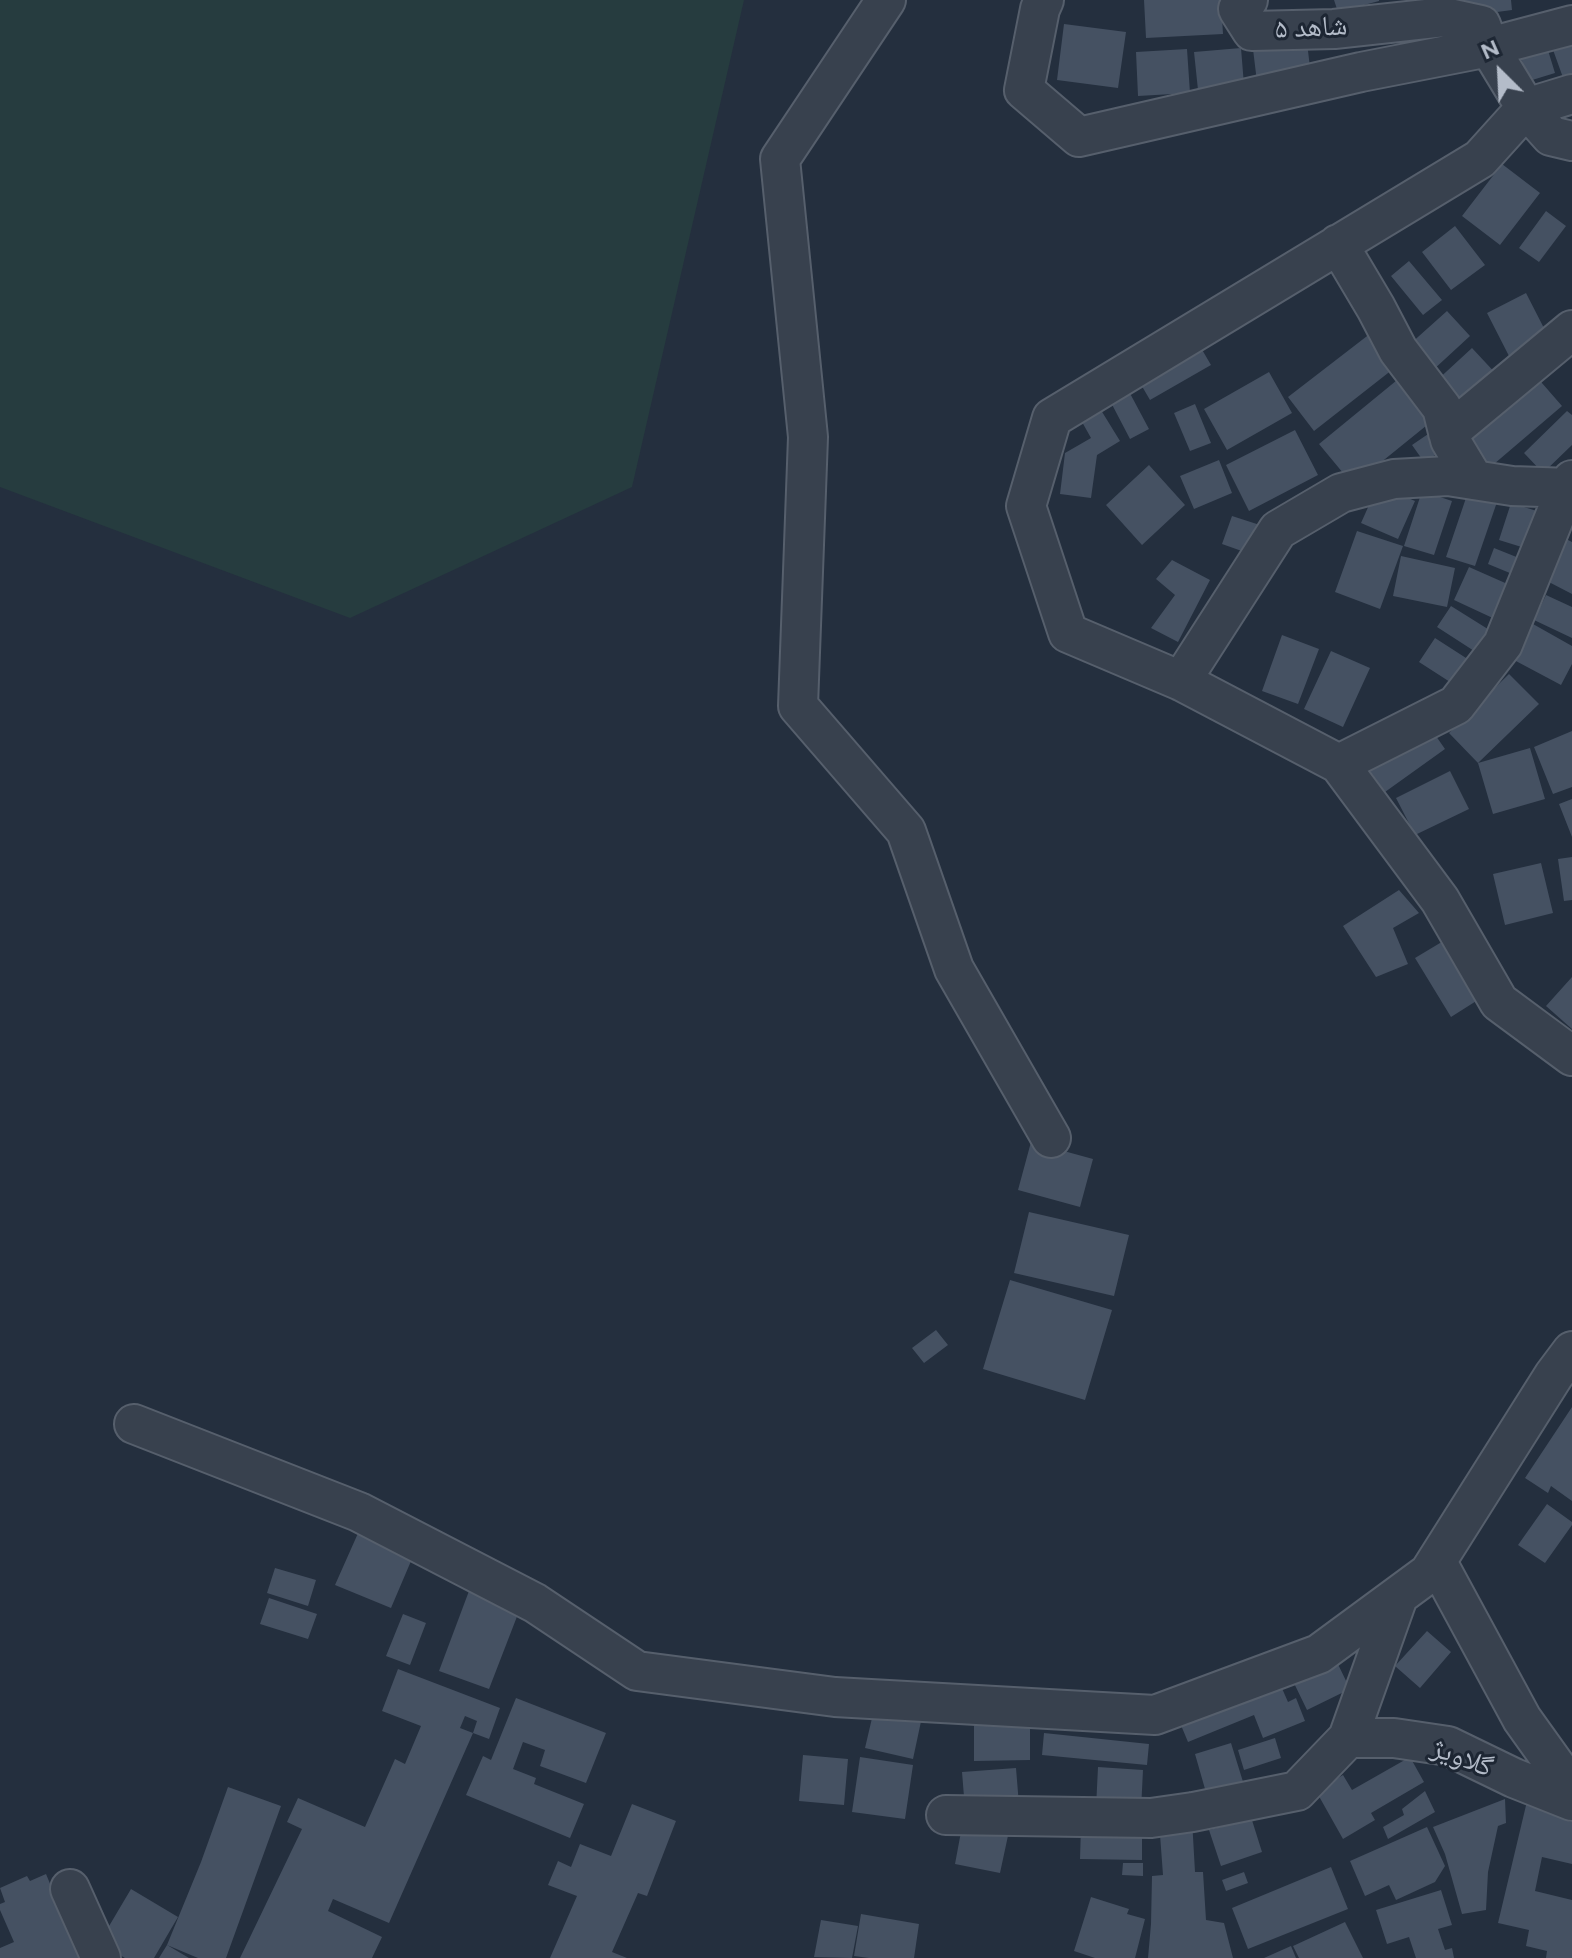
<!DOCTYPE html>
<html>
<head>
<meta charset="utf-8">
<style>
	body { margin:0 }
	#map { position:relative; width:1572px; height:1958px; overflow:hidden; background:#242f3e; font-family:Figtree,sans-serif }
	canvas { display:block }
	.north { position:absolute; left:1460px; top:32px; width:80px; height:80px; -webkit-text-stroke:6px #1d2633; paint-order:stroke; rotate:336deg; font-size:22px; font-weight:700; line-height:32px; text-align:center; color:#b4bcc9 }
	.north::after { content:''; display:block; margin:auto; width:28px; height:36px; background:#b4bcc9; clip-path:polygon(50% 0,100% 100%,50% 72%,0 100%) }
</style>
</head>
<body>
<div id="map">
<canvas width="1572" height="1958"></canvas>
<div class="north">N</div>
</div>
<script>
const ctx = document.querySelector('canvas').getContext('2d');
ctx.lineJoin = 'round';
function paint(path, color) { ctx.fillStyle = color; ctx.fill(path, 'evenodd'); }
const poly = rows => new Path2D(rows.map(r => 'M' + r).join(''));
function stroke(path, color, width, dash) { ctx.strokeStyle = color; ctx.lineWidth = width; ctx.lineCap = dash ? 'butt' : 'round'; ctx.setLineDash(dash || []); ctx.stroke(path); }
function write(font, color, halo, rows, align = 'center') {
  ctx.font = font + ' Figtree,"Noto Naskh Arabic",sans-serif'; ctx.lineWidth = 6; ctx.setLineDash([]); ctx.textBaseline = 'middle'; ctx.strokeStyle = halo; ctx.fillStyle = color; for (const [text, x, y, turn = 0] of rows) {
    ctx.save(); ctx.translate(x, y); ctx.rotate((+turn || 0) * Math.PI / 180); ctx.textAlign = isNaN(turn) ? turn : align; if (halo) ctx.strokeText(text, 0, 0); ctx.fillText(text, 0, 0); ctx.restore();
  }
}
paint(poly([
	[0,0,744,0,632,487,350,618,0,487]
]), '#263c3f');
paint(poly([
	[1144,0,1221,0,1223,34,1146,38],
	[1334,0,1379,0,1379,1,1338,12],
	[1458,0,1511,0,1512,10,1460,17],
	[1064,24,1126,32,1118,88,1057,80],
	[1306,34,1311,76,1257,82,1252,41],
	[1572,40,1572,84,1566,86,1552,47],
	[1547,47,1555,73,1529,81,1520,55],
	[1241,48,1244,85,1198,90,1194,52],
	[1187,49,1190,93,1138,96,1136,52],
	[1502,164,1540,193,1500,245,1462,216],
	[1546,211,1566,226,1539,262,1519,248],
	[1455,226,1485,265,1451,290,1422,252],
	[1409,261,1442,300,1423,315,1391,276],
	[1526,293,1548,336,1509,356,1487,313],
	[1447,311,1470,336,1432,371,1409,345],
	[1371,333,1397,366,1314,431,1288,397],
	[1197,341,1211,365,1150,400,1136,376],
	[1472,348,1499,377,1460,412,1434,383],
	[1269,372,1292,413,1227,450,1204,409],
	[1535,375,1562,406,1487,470,1460,439],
	[1402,376,1437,417,1353,485,1319,444],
	[1125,384,1149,429,1130,439,1106,393],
	[1096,402,1120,441,1097,455,1091,498,1060,494,1065,453,1091,438,1077,413],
	[1195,404,1211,443,1190,451,1174,413],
	[1567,411,1572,415,1572,445,1543,473,1524,453],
	[1295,430,1318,475,1249,511,1226,465],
	[1434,430,1446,448,1424,462,1412,445],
	[1219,460,1232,493,1194,509,1180,476],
	[1149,465,1185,505,1142,545,1106,505],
	[1378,485,1415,501,1398,539,1361,523],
	[1422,491,1452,501,1434,555,1404,546],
	[1468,492,1497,502,1475,566,1446,557],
	[1511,503,1540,512,1528,549,1499,540],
	[1232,516,1263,526,1253,555,1222,544],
	[1357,531,1403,546,1380,609,1335,592],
	[1566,539,1572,542,1572,594,1545,580],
	[1494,548,1529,562,1522,578,1488,564],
	[1401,556,1455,568,1447,607,1393,596],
	[1172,560,1210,580,1178,642,1151,628,1175,595,1156,579],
	[1469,567,1512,586,1497,620,1454,600],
	[1546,595,1572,607,1572,638,1534,620],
	[1451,606,1499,636,1485,658,1437,627],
	[1533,624,1572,646,1572,664,1561,685,1514,660],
	[1282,635,1319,649,1298,704,1262,691],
	[1435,638,1480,667,1464,691,1419,662],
	[1331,651,1370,668,1343,727,1304,709],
	[1509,674,1539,704,1478,763,1530,748,1545,799,1493,814,1478,763,1449,733],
	[1429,726,1445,749,1385,792,1369,770],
	[1572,731,1572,787,1553,794,1534,747],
	[1450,771,1469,809,1415,835,1396,798],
	[1572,799,1572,837,1559,804],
	[1572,857,1572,900,1564,901,1558,859],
	[1541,863,1553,913,1505,925,1493,874],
	[1399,890,1419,913,1393,928,1408,964,1376,977,1343,926],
	[1445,940,1481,998,1451,1017,1415,958],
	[1572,977,1572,1029,1546,1006],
	[1031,1142,1093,1159,1080,1207,1018,1190],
	[1029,1212,1129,1235,1114,1296,1014,1273],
	[1010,1280,1112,1310,1085,1400,983,1369],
	[936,1330,948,1345,924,1363,912,1348],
	[1572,1407,1572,1501,1551,1486,1548,1493,1525,1478],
	[1547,1504,1572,1522,1572,1525,1545,1563,1518,1545],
	[359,1531,414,1554,391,1608,335,1585],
	[275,1568,316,1580,308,1606,267,1593],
	[472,1583,523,1601,489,1689,439,1671],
	[269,1598,317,1614,308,1639,260,1624],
	[403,1614,426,1623,410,1665,386,1656],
	[1427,1631,1451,1652,1420,1688,1395,1666],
	[1334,1656,1350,1689,1307,1710,1291,1677],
	[398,1669,500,1708,489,1739,473,1733,389,1923,333,1899,328,1911,382,1937,372,1958,240,1958,302,1829,287,1822,298,1798,365,1827,395,1759,405,1764,421,1726,382,1711],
	[465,1716,477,1721,473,1733,460,1728],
	[1277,1677,1288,1702,1296,1698,1305,1721,1263,1738,1254,1715,1188,1742,1178,1718],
	[516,1698,606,1733,586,1783,540,1766,545,1750,523,1742,513,1769,536,1778,534,1784,584,1804,570,1838,466,1795,483,1756,491,1760],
	[876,1701,923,1712,913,1759,865,1748],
	[1030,1716,1030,1760,974,1761,974,1717],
	[1044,1733,1149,1744,1147,1765,1042,1755],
	[1275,1738,1281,1758,1244,1770,1238,1750],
	[1231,1743,1244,1785,1207,1796,1195,1754],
	[803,1755,848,1759,844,1805,799,1801],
	[860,1757,913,1765,905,1819,852,1812],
	[1410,1757,1424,1782,1371,1813,1375,1820,1343,1839,1316,1791,1343,1775,1352,1790],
	[1098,1767,1143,1770,1141,1810,1096,1808],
	[1016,1768,1019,1805,965,1809,962,1772],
	[1533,1776,1572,1804,1568,1821,1572,1822,1572,1864,1542,1857,1535,1891,1572,1900,1572,1958,1546,1958,1547,1951,1526,1946,1529,1930,1498,1923],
	[228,1787,281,1806,226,1958,198,1958,167,1945,201,1862],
	[1425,1791,1435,1812,1388,1839,1383,1827,1404,1815,1402,1809],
	[1505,1799,1506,1823,1498,1826,1488,1872,1486,1910,1462,1914,1445,1854,1433,1827],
	[632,1804,676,1821,647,1896,638,1893,612,1952,627,1958,550,1958,577,1896,548,1885,558,1861,571,1867,580,1844,611,1856],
	[1251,1817,1262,1852,1221,1866,1209,1830,1221,1827,1218,1818],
	[1192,1819,1195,1872,1203,1872,1206,1920,1224,1923,1233,1958,1148,1958,1151,1924,1152,1876,1163,1875,1159,1821],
	[963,1821,1009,1831,1000,1873,955,1864],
	[1081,1826,1142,1827,1142,1860,1080,1859],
	[1427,1827,1445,1866,1435,1882,1396,1900,1389,1885,1365,1896,1350,1861],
	[1123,1863,1143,1863,1143,1876,1122,1875],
	[1331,1867,1348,1909,1248,1949,1232,1908],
	[1244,1872,1248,1883,1226,1891,1222,1880],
	[46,1874,81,1958,0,1958,0,1948,14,1942,0,1910,0,1904,5,1902,0,1888,27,1876,30,1881],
	[131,1889,178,1917,154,1958,125,1958,99,1943],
	[1441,1890,1452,1925,1438,1929,1445,1950,1452,1948,1454,1958,1416,1958,1409,1937,1387,1944,1376,1910],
	[1091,1897,1129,1909,1127,1914,1145,1919,1135,1958,1095,1958,1074,1951],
	[861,1914,919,1924,914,1958,869,1958,854,1956],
	[821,1920,858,1926,852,1958,814,1957],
	[1345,1922,1363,1958,1299,1958,1293,1946],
	[167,1945,189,1958,159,1958],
	[1291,1946,1296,1958,1264,1958]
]), '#455162');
const street = poly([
	[886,0,780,159,808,437,798,706,906,831,954,969,1051,1138],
	[1044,0,1040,9,1024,90,1079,137,1361,72,1489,47,1526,108,1480,159,1052,418,1026,506,1068,633,1181,681,1339,764,1440,900,1499,1002,1572,1056],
	[1248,0,1238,9,1252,31,1334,29,1444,17,1481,25,1489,47,1572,25],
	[1572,94,1526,108,1551,136,1572,141],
	[1338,244,1376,308,1398,350,1442,408,1450,440,1474,480],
	[1448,433,1572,330],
	[1181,681,1278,530,1341,493,1394,479,1448,476,1512,486,1572,488],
	[1339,764,1456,705,1503,644,1566,489,1572,480],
	[134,1424,359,1512,535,1603,637,1671,835,1697,1155,1715,1319,1654,1429,1573,1554,1375,1572,1351],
	[1437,1562,1522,1719,1572,1789],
	[1348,1738,1394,1738,1448,1746,1514,1778,1572,1801],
	[946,1815,1151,1818,1193,1812,1297,1791,1348,1738,1398,1597],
	[70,1889,101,1958]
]);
stroke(street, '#565f6c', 42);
stroke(street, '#38414e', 38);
write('28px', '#b4bcc9', '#1d2633', [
	["شاهد ۵",1311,28,-3],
	["گلاویژ",1462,1758,21]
]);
</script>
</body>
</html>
